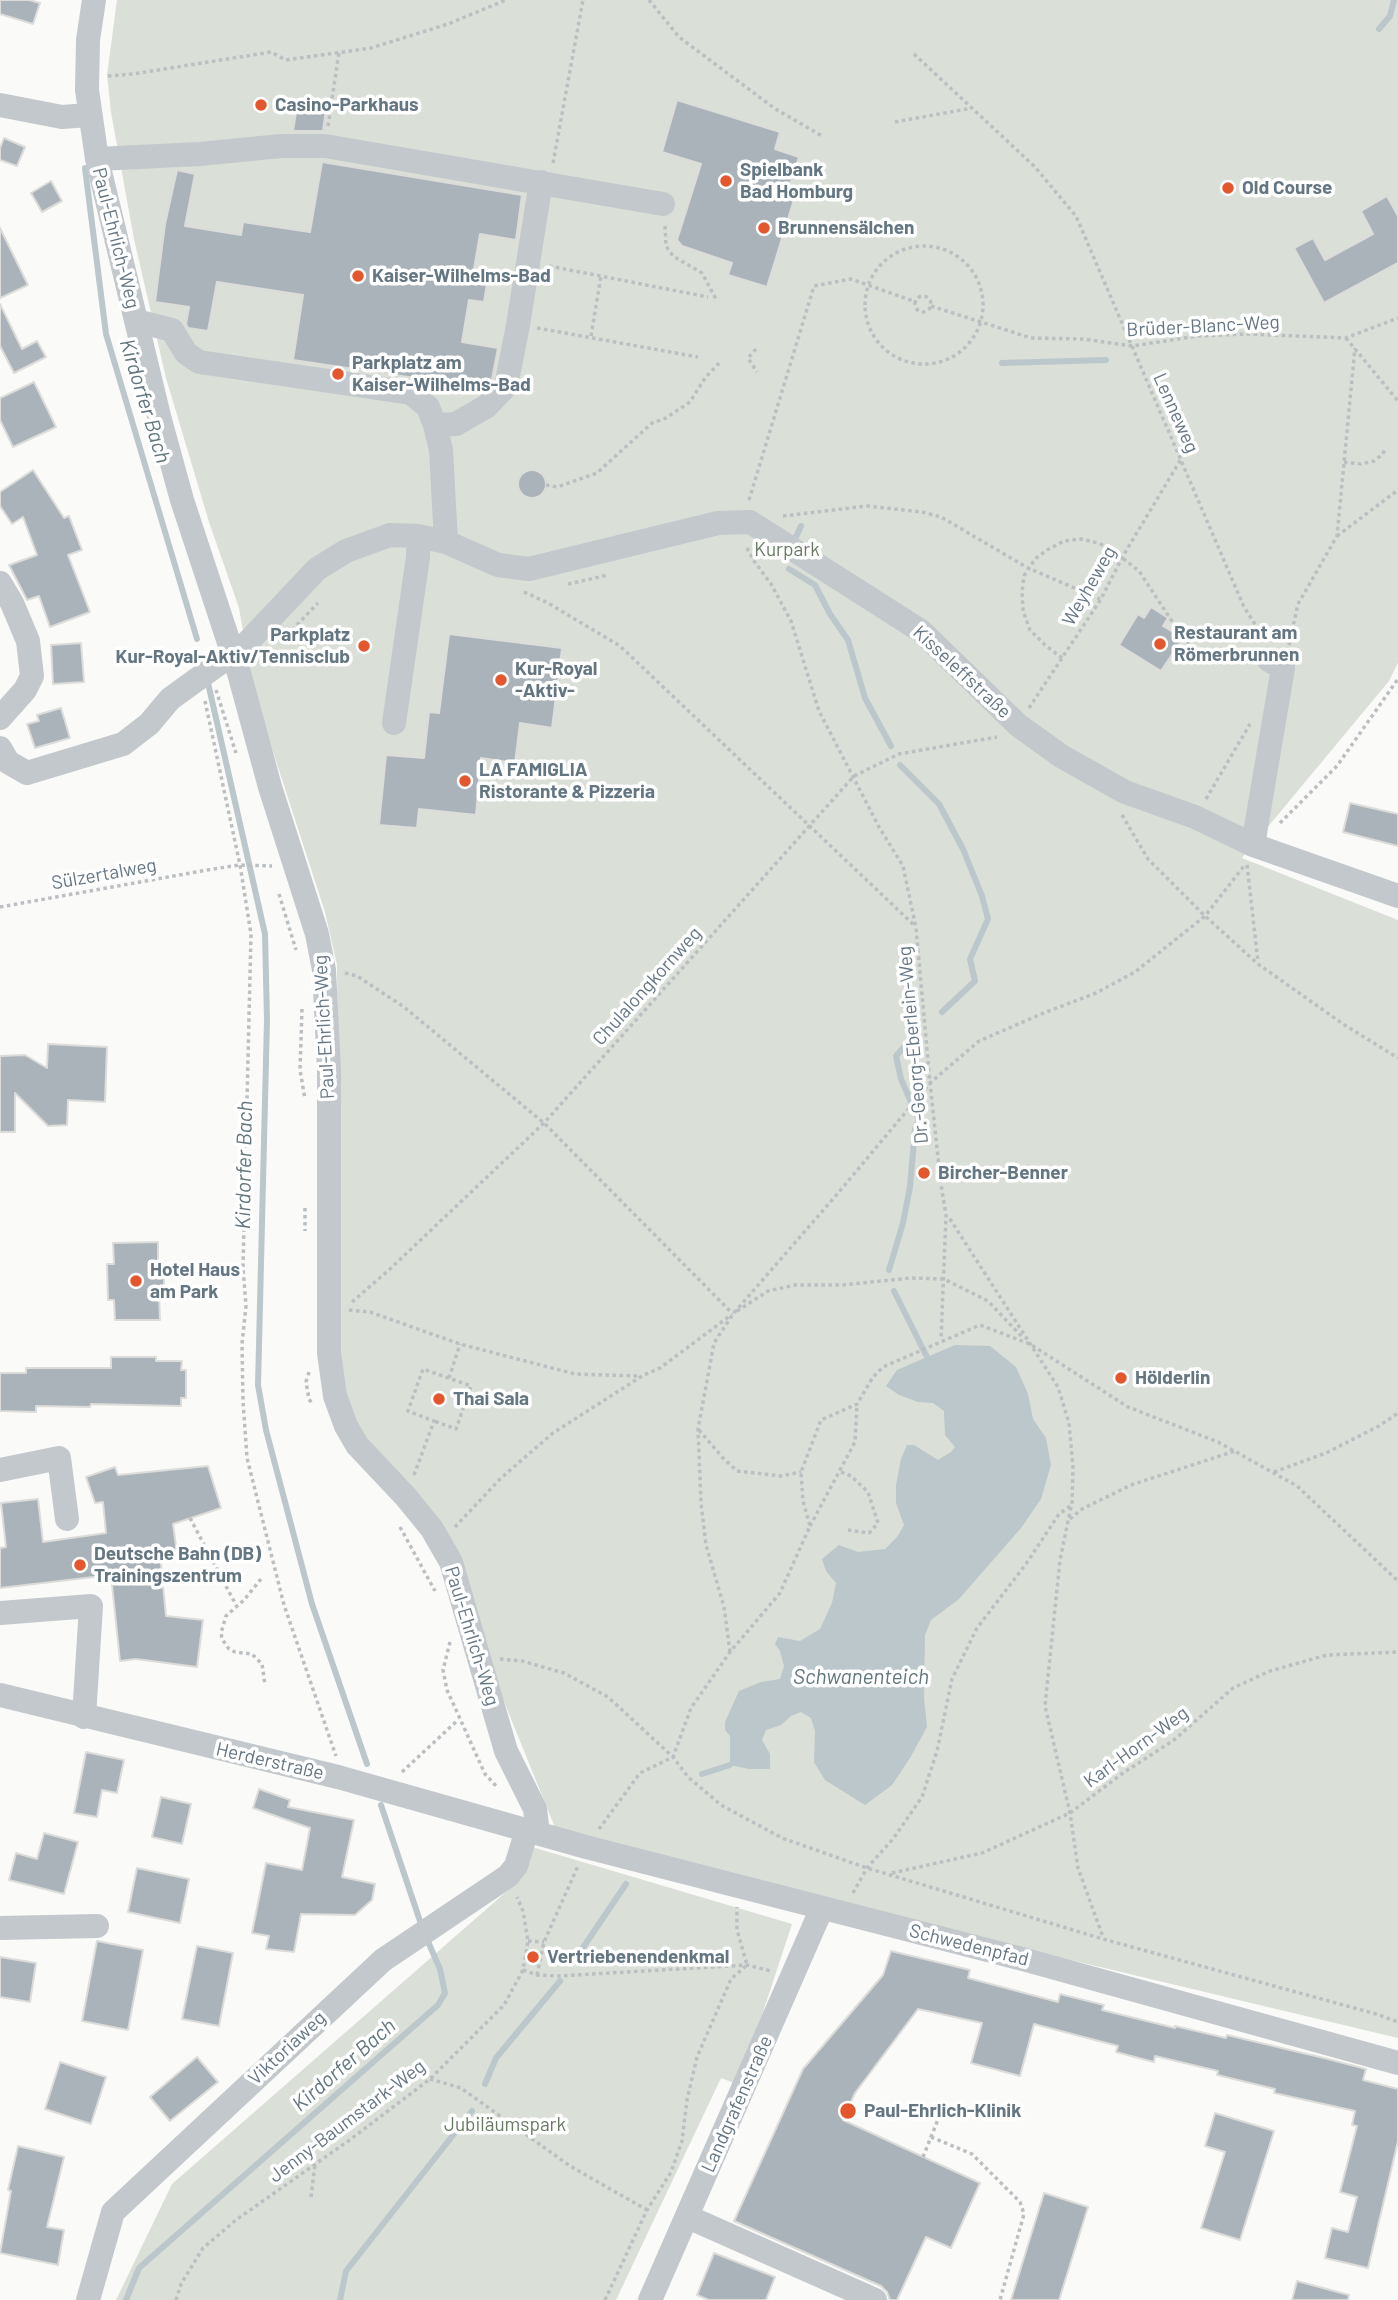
<!DOCTYPE html>
<html>
<head>
<meta charset="utf-8">
<style>
	body { margin:0 }
	canvas { display:block; background:#fafaf8 }
</style>
</head>
<body>
<canvas width="1398" height="2300"></canvas>
<script>
const ctx = document.querySelector('canvas').getContext('2d');
ctx.lineJoin = 'round';
function paint(path, color) { ctx.fillStyle = color; ctx.fill(path, 'evenodd'); }
const poly = rows => new Path2D(rows.map(r => 'M' + r).join(''));
function stroke(path, color, width, dash) { ctx.strokeStyle = color; ctx.lineWidth = width; ctx.lineCap = dash ? 'butt' : 'round'; ctx.setLineDash(dash || []); ctx.stroke(path); }
function write(font, color, halo, rows, align = 'center') {
  ctx.font = font + ' Barlow,sans-serif'; ctx.lineWidth = 7; ctx.setLineDash([]); ctx.textBaseline = 'middle'; ctx.strokeStyle = halo; ctx.fillStyle = color; for (const [text, x, y, turn = 0] of rows) {
    ctx.save(); ctx.translate(x, y); ctx.rotate((+turn || 0) * Math.PI / 180); ctx.textAlign = isNaN(turn) ? turn : align; if (halo) ctx.strokeText(text, 0, 0); ctx.fillText(text, 0, 0); ctx.restore();
  }
}
paint(poly([
	[117,0,1398,0,1398,663,1389,681,1242,858,1398,920,1398,2038,815,1899,556,1830,486,1657,472,1594,357,1430,339,1377,337,965,325,912,254,693,239,608,209,522,166,378,134,239,111,112,107,75],
	[532,1847,792,1924,739,2085,721,2078,616,2300,116,2300,172,2184,522,1878]
]), '#dadfd7');
paint(poly([
	[955,1345,990,1346,1016,1367,1028,1394,1033,1419,1046,1438,1051,1465,1041,1499,1021,1528,959,1599,931,1620,925,1635,924,1698,927,1727,910,1758,892,1785,865,1805,825,1780,814,1762,815,1731,811,1718,801,1712,791,1716,781,1725,766,1730,762,1740,770,1754,770,1769,749,1769,730,1765,730,1736,725,1730,725,1722,739,1691,761,1682,780,1679,784,1666,780,1651,775,1644,778,1637,800,1641,820,1629,832,1603,836,1583,826,1571,822,1559,839,1545,858,1552,885,1549,897,1537,904,1525,896,1503,896,1485,901,1459,907,1445,914,1445,938,1460,951,1452,955,1447,945,1435,944,1411,933,1403,918,1402,899,1395,886,1386,897,1370]
]), '#bbc7cb');
stroke(poly([
	[1379,29,1390,16,1394,0],
	[85,168,106,334,197,639],
	[1002,363,1106,360],
	[795,539,801,526],
	[789,569,815,585,830,614,848,640,865,698,891,746],
	[208,683,265,934,267,1020,258,1385,266,1430,312,1604,367,1764],
	[900,765,939,804,963,849,982,896,988,919,970,959,975,981,942,1012],
	[889,1270,903,1223,910,1187,915,1129,919,1120,901,1079,896,1056,919,1030],
	[894,1291,927,1357],
	[702,1774,730,1765],
	[381,1805,422,1927],
	[576,1958,626,1884],
	[485,2084,496,2058,560,1981],
	[126,2300,139,2268,438,2005,445,1993,440,1969,426,1937],
	[340,2300,346,2271,472,2111]
]), '#bbc7cb', 6);
const building = poly([
	[0,0,29,0,40,3,33,24,0,14,0,0],
	[298,99,327,103,323,131,293,131,298,99],
	[677,100,780,132,775,149,799,157,788,190,796,193,767,287,728,275,732,263,682,246,677,240,701,164,662,152,677,100],
	[4,138,25,147,17,166,0,160,0,148,4,138],
	[322,162,522,195,516,240,480,234,473,275,488,277,484,302,469,300,462,342,498,348,492,379,483,388,293,360,303,295,217,282,208,331,188,328,186,324,189,307,155,302,165,224,177,170,195,174,185,226,241,235,243,222,310,232,322,162],
	[51,181,62,201,42,212,31,193,51,181],
	[1387,196,1398,216,1398,263,1324,303,1294,248,1313,238,1325,260,1373,234,1361,211,1387,196],
	[0,228,28,285,0,298,0,228],
	[0,304,22,349,37,341,46,357,14,373,0,346,0,304],
	[34,382,56,427,13,447,0,420,0,398,34,382],
	'518 484a14 14 0 1 1 28 0a14 14 0 1 1-28 0Z',
	[33,470,64,518,69,516,82,550,68,555,90,612,50,627,39,596,27,600,9,565,37,555,23,517,12,524,0,506,0,492,33,470],
	[1151,607,1168,618,1163,626,1183,638,1161,671,1119,645,1138,614,1144,618,1151,607],
	[449,634,562,648,552,728,520,723,515,763,481,758,476,815,419,809,417,828,379,825,386,755,424,758,429,712,439,713,449,634],
	[81,643,84,682,53,684,51,645,81,643],
	[61,708,70,738,35,748,27,724,39,721,37,715,61,708],
	[1350,803,1398,814,1398,846,1343,832,1350,803],
	[48,1044,107,1047,105,1102,68,1100,67,1125,48,1126,15,1093,15,1132,0,1132,0,1056,25,1055,47,1068,48,1044],
	[158,1242,158,1269,164,1269,164,1294,159,1294,160,1320,115,1320,114,1300,108,1300,107,1264,114,1264,113,1243,158,1242],
	[111,1357,156,1357,156,1361,182,1361,181,1370,186,1370,186,1398,181,1398,181,1406,91,1404,90,1407,36,1406,36,1412,0,1411,0,1373,26,1373,26,1368,111,1368,111,1357],
	[208,1466,221,1508,173,1524,177,1553,160,1554,166,1616,203,1620,197,1667,136,1659,120,1661,111,1575,0,1588,0,1548,6,1547,1,1503,38,1499,43,1542,106,1533,103,1502,95,1503,86,1477,115,1467,118,1475,208,1466],
	[86,1752,124,1760,117,1793,102,1790,97,1817,74,1813,86,1752],
	[259,1789,290,1800,288,1807,354,1820,342,1877,375,1884,372,1900,355,1915,301,1914,294,1952,266,1949,269,1936,252,1933,266,1863,302,1870,310,1828,253,1808,259,1789],
	[161,1797,191,1804,182,1844,152,1837,161,1797],
	[44,1833,78,1842,64,1894,9,1880,16,1853,37,1859,44,1833],
	[137,1868,189,1879,180,1923,128,1912,137,1868],
	[97,1941,143,1950,128,2030,82,2021,97,1941],
	[197,1946,233,1953,219,2026,182,2019,197,1946],
	[891,1951,970,1970,968,1978,1058,2002,1060,1994,1104,2005,1102,2010,1175,2028,1175,2026,1226,2038,1227,2035,1328,2059,1366,2069,1363,2080,1398,2089,1398,2141,1368,2268,1325,2258,1332,2228,1348,2232,1357,2197,1340,2192,1357,2126,1352,2125,1355,2111,1274,2093,1275,2089,1217,2075,1218,2071,1155,2056,1154,2062,1116,2052,1118,2046,1034,2024,1020,2076,971,2063,982,2023,918,2009,855,2093,843,2120,980,2183,951,2248,926,2237,897,2300,890,2300,887,2292,881,2286,734,2221,803,2069,883,1975,891,1951],
	[0,1957,36,1963,30,2002,0,1997,0,1957],
	[197,2057,218,2082,170,2121,150,2097,197,2057],
	[60,2062,106,2077,91,2124,45,2109,60,2062],
	[1215,2113,1274,2131,1240,2240,1201,2228,1225,2152,1205,2146,1215,2113],
	[18,2146,64,2157,47,2227,64,2230,58,2265,0,2253,11,2191,8,2190,18,2146],
	[1044,2193,1088,2207,1059,2300,1011,2300,1044,2193],
	[714,2253,775,2277,766,2300,709,2300,697,2295,714,2253],
	[1297,2281,1349,2295,1348,2300,1292,2300,1297,2281]
]);
paint(building, '#aab3b9');
stroke(building, '#dcdcda', 2);
stroke(poly([
	[649,0,679,37,774,108,822,136],
	[914,54,1034,166,1076,216,1244,607,1265,640],
	[108,76,133,74,271,52,286,60,371,48,448,24,506,0],
	[895,122,972,108],
	[328,126,339,52],
	[553,163,583,0],
	[665,226,666,246,673,256,702,273,716,299],
	'865 305a59 59 0 1 1 118 0a59 59 0 1 1-118 0Z',
	[549,266,708,297],
	'915 304a8 8 0 1 1 16 0a8 8 0 1 1-16 0Z',
	[931,306,1031,338,1083,339,1132,346,1197,336,1248,334,1346,338,1398,318],
	[537,328,698,357],
	[591,336,601,276],
	[1346,338,1398,401],
	[756,349,748,358,757,372],
	[1344,462,1361,464,1374,461,1383,454,1385,448],
	[546,485,557,487,597,473,652,423,666,418,690,402,705,378,720,362],
	[749,500,814,286,851,279,916,302],
	[783,516,867,506,922,512,941,517,1028,568,1100,599],
	[1337,536,1398,490],
	[747,548,754,561,771,584,791,621,819,711,879,827,903,866,916,928,930,1083,941,1185,946,1215,941,1340],
	[568,584,608,575],
	[524,592,548,603,620,646,915,926],
	[292,630,318,603],
	[1289,645,1298,604,1337,536,1355,348],
	[1062,658,1045,645,1030,630,1023,611,1022,592,1024,576,1035,559,1047,550,1064,541,1081,539,1098,543,1111,549,1139,571,1183,638,1191,645],
	[216,690,236,753],
	[205,701,240,865,251,934,243,1267,246,1306,242,1344,243,1401,247,1458,284,1605,336,1756],
	[1029,708,1101,599,1123,556,1181,459],
	[1206,799,1250,724],
	[1122,815,1148,859,1205,916,1258,964,1343,1024,1398,1058],
	[1280,823,1337,766,1398,679],
	[1247,865,1258,962],
	[279,894,296,950],
	[0,907,213,869,240,865,272,866],
	[345,973,357,976,404,1007,544,1123,733,1314],
	[302,1009,300,1070,305,1099],
	[305,1208,305,1231],
	[352,1302,390,1269,544,1123,854,776,899,754,997,737],
	[349,1310,370,1312,460,1344,575,1374,639,1376],
	[737,1311,768,1291,795,1285,842,1285,911,1278,944,1279,988,1301,1023,1338],
	[309,1372,306,1382,309,1399,313,1405],
	[449,1378,460,1344],
	[699,1430,723,1458,737,1471,781,1476,801,1472],
	[841,1472,851,1476,868,1492,878,1523,869,1533,848,1530],
	[1274,1472,1326,1453,1379,1426,1398,1413],
	[414,1475,434,1421,408,1411,423,1369,471,1386,456,1429,434,1421],
	[1071,1507,1060,1560,1045,1706,1070,1813,1078,1868,1103,1937],
	[190,1518,236,1605],
	[1070,1519,1082,1509,1131,1485,1235,1451],
	[810,1526,855,1442,857,1404],
	[400,1527,435,1591],
	[455,1527,501,1478,553,1433,642,1376,660,1368,731,1315],
	[261,1579,244,1600,226,1616,221,1633,222,1639,229,1649,235,1652,252,1654,262,1664,265,1685],
	[450,1642,443,1670,447,1690,485,1774,498,1788],
	[730,1652,724,1607,706,1545,701,1503,698,1429,714,1343,733,1314,839,1192,930,1083,979,1041,1046,1012,1096,993,1135,972,1205,916,1244,866],
	[500,1659,522,1661,564,1673,608,1697,673,1757,688,1777,721,1805,782,1838,867,1868,1103,1939,1376,2014,1398,2022],
	[402,1772,458,1720],
	[599,1829,640,1773,673,1757,691,1708,730,1652,780,1593,810,1526,803,1501,801,1472,821,1420,857,1404,873,1377,883,1367,980,1325,1030,1344,1128,1407,1218,1442,1297,1486,1398,1581],
	[892,1873,982,1853,1070,1813,1123,1773,1174,1740,1233,1688,1270,1671,1327,1655,1398,1652],
	[853,1893,867,1868,893,1839,922,1797,937,1751,952,1679,977,1628,1026,1564,1059,1514,1072,1505,1073,1467,1069,1423,1058,1387,948,1216],
	[528,1941,544,1942],
	[523,1970,537,1975,558,1976,747,1965,771,1971],
	[537,1975,544,1942,578,1866],
	[430,2079,461,2088,570,2166,647,2210],
	[931,2137,972,2154,1020,2202,1024,2214,1000,2300],
	[923,2157,939,2117],
	[311,2197,315,2164],
	[176,2300,181,2284,203,2248,236,2220,351,2139,430,2079,504,2005,523,1970,528,1941,523,1911,517,1897],
	[605,2300,647,2210,671,2172,682,2141,687,2100,697,2057,731,1979,747,1965,737,1930,737,1907]
]), '#bbbfc2', 3.5, [3.5, 3.5]);
stroke(poly([
	[94,0,88,40,87,90,97,159,160,420,182,500,239,673,270,787,317,934,324,970,329,1069,329,1353,335,1396,346,1426,357,1445,406,1497,432,1529,451,1562,506,1751,535,1809,538,1833],
	[0,105,62,117,89,115],
	[97,159,200,154,281,146,325,146,663,204],
	[137,321,172,330,186,353,199,362,411,393,428,407,435,425,441,450,446,542],
	[435,425,456,424,487,406,506,386,518,325,541,182],
	[0,583,12,603,28,641,32,676,25,690,0,718],
	[394,723,418,557,418,536],
	[0,748,8,762,27,773,123,744,149,724,170,699,246,644,317,569,346,551,390,535,418,536,446,542,498,565,529,569,718,523,750,522,921,631,1018,725,1061,756,1125,792,1195,817,1253,845,1398,896],
	[1253,845,1283,668,1269,660],
	[0,1470,59,1458,67,1519],
	[0,1613,91,1606,84,1717],
	[0,1695,338,1777,586,1847,1026,1960,1398,2063],
	[0,1928,97,1926],
	[688,2217,875,2300],
	[88,2300,113,2212,383,1960,508,1876,516,1866,527,1830],
	[650,2300,822,1908]
]), '#c3c8cc', 24);
for (const [x, y, r, color] of [
	[261,105,7,"#e4572e"],
	[726,181,7,"#e4572e"],
	[1228,188,7,"#e4572e"],
	[764,228,7,"#e4572e"],
	[358,276,7,"#e4572e"],
	[338,374,7,"#e4572e"],
	[1160,644,7,"#e4572e"],
	[364,646,7,"#e4572e"],
	[501,680,7,"#e4572e"],
	[465,781,7,"#e4572e"],
	[924,1173,7,"#e4572e"],
	[136,1281,7,"#e4572e"],
	[1121,1378,7,"#e4572e"],
	[439,1399,7,"#e4572e"],
	[80,1565,7,"#e4572e"],
	[533,1957,7,"#e4572e"],
	[848,2111,9,"#e4572e"]
]) { const dot = new Path2D(); dot.arc(x, y, r, 0, 2 * Math.PI); ctx.fillStyle = color; ctx.fill(dot); stroke(dot, '#fff', 2.5); }
write('bold 19px', '#657683', '#fff', [
	["Casino-Parkhaus",275,105],
	["Spielbank",740,170],
	["Bad Homburg",740,192],
	["Old Course",1242,188],
	["Brunnensälchen",778,228],
	["Kaiser-Wilhelms-Bad",372,276],
	["Parkplatz am",352,363],
	["Kaiser-Wilhelms-Bad",352,385],
	["Restaurant am",1174,633],
	["Römerbrunnen",1174,655],
	["Parkplatz",350,635,"right"],
	["Kur-Royal-Aktiv/Tennisclub",350,657,"right"],
	["Kur-Royal",515,669],
	["-Aktiv-",515,691],
	["LA FAMIGLIA",479,770],
	["Ristorante & Pizzeria",479,792],
	["Bircher-Benner",938,1173],
	["Hotel Haus",150,1270],
	["am Park",150,1292],
	["Hölderlin",1135,1378],
	["Thai Sala",453,1399],
	["Deutsche Bahn (DB)",94,1554],
	["Trainingszentrum",94,1576],
	["Vertriebenendenkmal",547,1957],
	["Paul-Ehrlich-Klinik",864,2111]
], 'left');
write('19px', '#657683', '#fff', [
	["Paul-Ehrlich-Weg",116,238,76],
	["Brüder-Blanc-Weg",1203,326,-3],
	["Lenneweg",1176,413,66],
	["Weyheweg",1089,586,-60],
	["Kisseleffstraße",962,672,43],
	["Sülzertalweg",104,874,-10],
	["Chulalongkornweg",647,986,-48],
	["Paul-Ehrlich-Weg",324,1027,-93],
	["Dr.-Georg-Eberlein-Weg",913,1045,-95],
	["Paul-Ehrlich-Weg",472,1636,73],
	["Karl-Horn-Weg",1136,1747,-36],
	["Herderstraße",270,1761,13],
	["Schwedenpfad",969,1945,14],
	["Viktoriaweg",287,2048,-43],
	["Landgrafenstraße",737,2104,-66],
	["Jenny-Baumstark-Weg",347,2121,-37]
]);
write('19px', '#687a64', '#fff', [
	["Kurpark",787,550],
	["Jubiläumspark",505,2125]
]);
write('italic 21px', '#60757c', '#fff', [
	["Kirdorfer Bach",145,401,73],
	["Kirdorfer Bach",244,1165,-89],
	["Schwanenteich",861,1677],
	["Kirdorfer Bach",344,2065,-41]
]);
</script>
</body>
</html>
